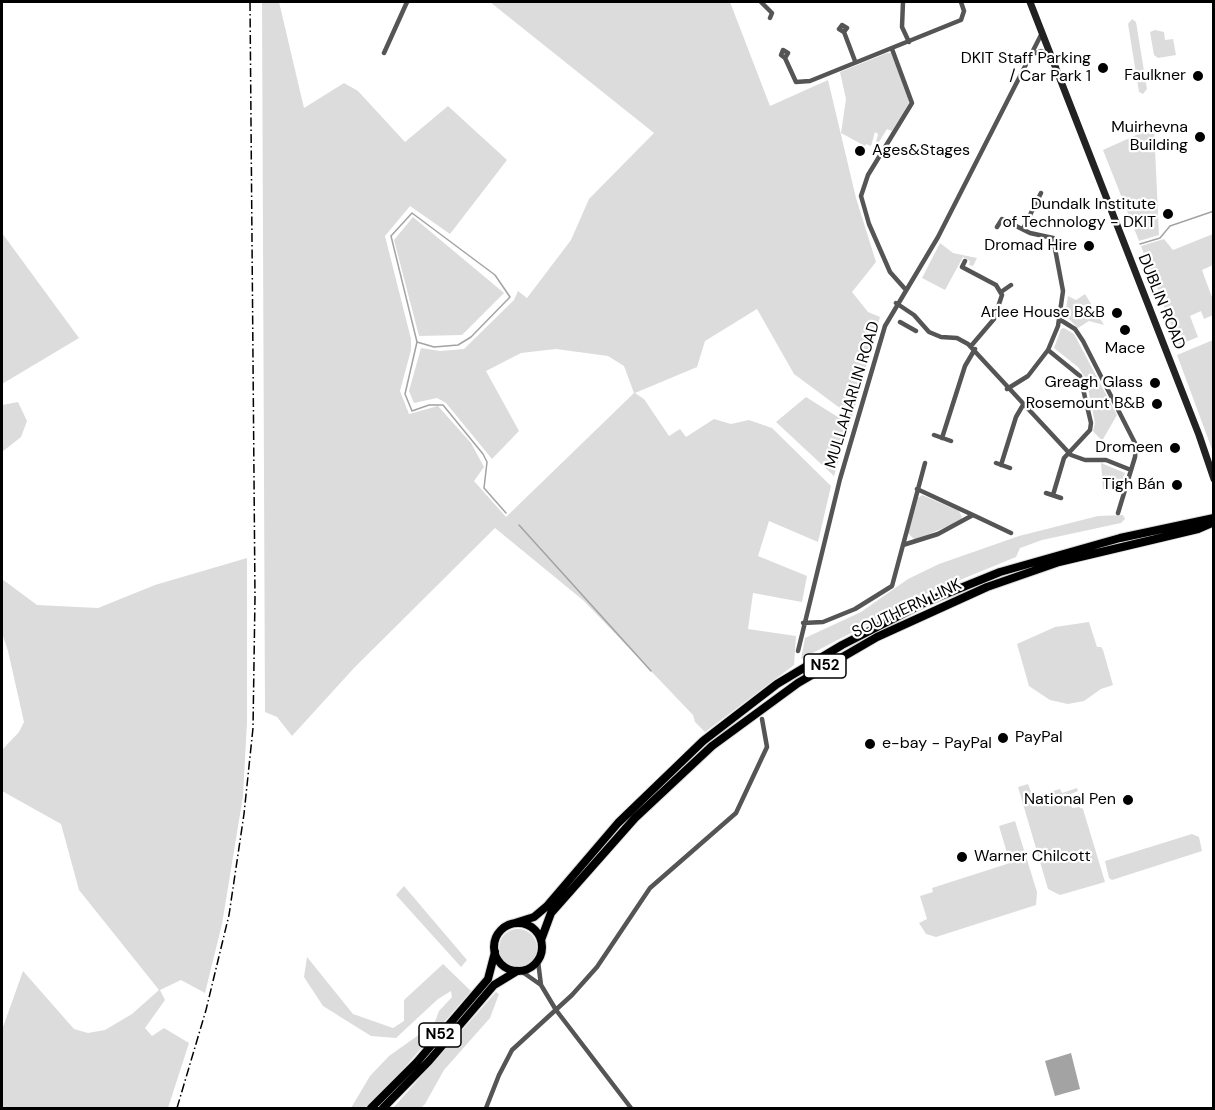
<!DOCTYPE html>
<html>
<head>
<meta charset="utf-8">
<style>
	body { margin:0 }
	#map { position:relative; width:1215px; height:1110px; overflow:hidden; background:#fff; font-family:"DM Sans",sans-serif }
	canvas { display:block }
	.frame { position:absolute; inset:0; border:3px solid #000; pointer-events:none }
</style>
</head>
<body>
<div id="map">
<canvas width="1215" height="1110"></canvas>
<div class="frame"></div>
</div>
<script>
const ctx = document.querySelector('canvas').getContext('2d');
ctx.lineJoin = 'round';
function paint(path, color) { ctx.fillStyle = color; ctx.fill(path, 'evenodd'); }
const poly = rows => new Path2D(rows.map(r => 'M' + r).join(''));
function stroke(path, color, width, dash) { ctx.strokeStyle = color; ctx.lineWidth = width; ctx.lineCap = dash ? 'butt' : 'round'; ctx.setLineDash(dash || []); ctx.stroke(path); }
function write(font, color, halo, rows, align = 'center') {
  ctx.font = font + ' "DM Sans",sans-serif'; ctx.lineWidth = 4.5; ctx.setLineDash([]); ctx.textBaseline = 'middle'; ctx.strokeStyle = halo; ctx.fillStyle = color; for (const [text, x, y, turn = 0] of rows) {
    ctx.save(); ctx.translate(x, y); ctx.rotate((+turn || 0) * Math.PI / 180); ctx.textAlign = isNaN(turn) ? turn : align; if (halo) ctx.strokeText(text, 0, 0); ctx.fillText(text, 0, 0); ctx.restore();
  }
}
paint(poly([
	[262,2,279,2,304,108,344,83,358,91,405,142,448,106,507,160,450,234,410,206,385,236,411,339,411,350,400,391,409,414,438,406,471,443,484,467,474,481,506,517,634,393,624,366,608,356,556,349,521,353,486,371,519,431,492,459,446,403,437,398,414,403,409,391,421,348,440,351,464,349,514,300,518,291,527,298,571,240,589,199,654,133,490,2,730,2,770,106,828,80,856,198,876,262,852,292,868,312,880,317,852,417,794,374,757,309,705,341,697,367,635,393,644,399,669,436,680,429,686,437,714,419,731,424,749,420,772,428,831,486,818,542,769,521,758,556,807,576,802,602,753,593,748,629,796,636,794,665,705,732,695,722,693,715,584,601,495,528,354,668,292,736,277,717,265,712],
	[1132,19,1136,22,1147,89,1143,94,1139,92,1128,24],
	[1155,30,1164,32,1165,40,1173,39,1176,55,1158,58,1154,55,1150,32],
	[887,53,891,53,910,101,892,131,887,129,874,150,878,134,875,132,871,146,866,144,865,146,841,133,846,99,840,72],
	[1154,127,1159,235,1139,241,1103,150],
	[413,217,504,293,462,335,419,336,394,240],
	[2,233,79,338,2,384],
	[1213,234,1213,265,1202,270,1213,300,1213,315,1204,319,1201,311,1190,316,1198,337,1179,345,1141,246,1164,239,1173,250],
	[940,243,953,253,977,258,973,266,969,265,970,261,963,257,945,290,922,278],
	[1085,294,1104,325,1089,321,1078,328,1065,315,1068,296,1076,300],
	[1064,328,1074,334,1117,415,1102,441,1093,431,1095,423,1086,379,1078,367,1054,348,1061,329],
	[1213,340,1213,452,1177,355],
	[806,397,849,424,834,476,776,422],
	[18,402,27,421,21,437,2,452,2,405],
	[1101,463,1125,473,1120,488,1103,489],
	[922,495,959,511,962,517,960,521,915,540,908,533,918,498],
	[1123,515,1125,519,1121,523,1042,540,1020,548,1016,557,928,593,801,659,805,638,861,612,908,579,939,564,1019,536,1098,516],
	[247,558,247,722,243,796,222,924,205,993,181,980,160,990,165,1000,145,1028,152,1036,164,1028,189,1043,168,1108,2,1108,2,1030,23,971,74,1029,88,1033,105,1030,132,1014,159,990,79,890,61,824,2,791,2,750,19,732,24,722,8,651,2,633,2,579,37,605,98,608,155,585],
	[1089,622,1097,647,1101,647,1103,650,1113,685,1101,689,1084,701,1068,704,1050,700,1029,686,1017,644,1055,627],
	[1028,784,1031,792,1035,791,1037,796,1060,789,1062,793,1077,788,1078,791,1068,795,1072,808,1079,807,1083,809,1105,882,1060,895,1048,889,1018,787],
	[1015,821,1037,892,1036,905,936,937,926,934,919,923,927,919,920,896,933,892,932,888,1010,863,999,826],
	[1192,834,1199,837,1202,851,1112,880,1109,878,1105,861],
	[404,886,467,960,461,967,396,895],
	'499 948a19 19 0 1 1 38 0a19 19 0 1 1-38 0Z',
	[307,957,353,1014,393,1028,404,1021,404,1000,443,964,471,991,378,1098,364,1108,351,1108,370,1076,389,1056,434,1024,439,1011,452,997,451,991,438,999,396,1038,371,1036,323,1006,304,977],
	[496,992,499,994,490,1018,444,1070,425,1104,421,1108,393,1108]
]), '#dcdcdc');
paint(poly([
	[1071,1053,1080,1089,1055,1096,1045,1061]
]), '#a3a3a3');
stroke(poly([
	[1140,244,1160,238,1170,226,1214,211],
	[417,342,434,347,458,345,471,337,510,297,495,275,412,213,391,236,417,342,405,394,412,411,429,405,443,405,483,454,487,462,484,488,506,513],
	[519,525,651,671]
]), '#a3a3a3', 1.5);
const primary = poly([
	[515,923,534,917,547,906,618,823,703,741,777,684,842,645,926,602,1000,572,1120,538,1214,518],
	'494 947a24 24 0 1 1 48 0a24 24 0 1 1-48 0Z',
	[541,940,551,913,635,818,712,746,798,683,877,637,987,587,1059,562,1198,529,1214,522],
	[371,1108,417,1062,488,979,495,952],
	[383,1108,429,1061,494,985,517,971]
]);
stroke(primary, '#dbdbdb', 10);
stroke(poly([
	[761,2,772,13,770,18],
	[903,2,902,27,909,42],
	[844,32,839,29,842,25,847,28,844,32,855,61],
	[892,49,912,103,868,175,861,196,869,224,890,272,906,290],
	[384,53,407,2],
	[1033,54,1041,51,1050,55],
	[785,58,788,53,783,50,781,55,785,58,796,82,810,81,961,20,964,11,961,2],
	[997,227,1002,219,1030,233,1053,238,1063,291,1058,326,1048,350,1028,376,1007,389],
	[1023,229,1041,193],
	[965,261,962,267,996,285,1002,295,994,319,971,346],
	[1001,292,1011,285],
	[896,303,914,315,929,332,941,337,957,338,968,344,1071,455,1085,460,1106,460,1131,470],
	[1059,319,1075,329,1083,341,1136,445,1135,457,1118,513],
	[900,322,916,331],
	[1048,350,1080,376,1091,423,1090,430,1064,458,1053,495],
	[934,435,951,441],
	[942,438,965,366,975,349],
	[996,463,1010,468],
	[1001,465,1016,417,1023,405],
	[1046,493,1061,498],
	[973,515,1011,533],
	[903,545,938,534,973,515,917,489],
	[803,623,823,622,855,609,892,586,925,463],
	[798,651,840,479,885,326,938,237,1042,33],
	[538,961,541,985,556,1010,631,1108],
	[521,971,541,985],
	[486,1108,499,1075,512,1050,572,995,597,967,650,888,736,813,767,747,762,719]
]), '#555', 4.5);
stroke(poly([
	[1030,2,1199,435,1214,479]
]), '#222', 7);
stroke(primary, '#000', 8);
stroke(poly([
	[177,1108,206,1010,229,915,244,814,253,728,255,597,250,2]
]), '#000', 1.5, [9, 3, 1.5, 3]);
for (const [x, y, r, color] of [
	[1103,68,6,"#000"],
	[1198,76,6,"#000"],
	[1200,137,6,"#000"],
	[860,151,6,"#000"],
	[1168,214,6,"#000"],
	[1089,246,6,"#000"],
	[1117,313,6,"#000"],
	[1125,330,6,"#000"],
	[1155,383,6,"#000"],
	[1157,404,6,"#000"],
	[1175,448,6,"#000"],
	[1177,485,6,"#000"],
	[1003,738,6,"#000"],
	[870,744,6,"#000"],
	[1128,800,6,"#000"],
	[962,857,6,"#000"]
]) { const dot = new Path2D(); dot.arc(x, y, r, 0, 2 * Math.PI); ctx.fillStyle = color; ctx.fill(dot); stroke(dot, '#fff', 2); }
for (const [x, y, w] of [
	[825,666,42],
	[440,1035,42]
]) { const box = new Path2D(); box.roundRect(x - w / 2, y - 12, w, 24, 4.5); ctx.fillStyle = '#fff'; ctx.fill(box); stroke(box, '#000', 1.5); }
write('bold 15px', '#000', null, [
	["N52",825,666],
	["N52",440,1035]
]);
write('16px', '#000', '#fff', [
	["DKIT Staff Parking",1091,59],
	["/ Car Park 1",1091,77],
	["Faulkner",1186,76],
	["Muirhevna",1188,128],
	["Building",1188,146],
	["Ages&Stages",872,151,"left"],
	["Dundalk Institute",1156,205],
	["of Technology - DKIT",1156,223],
	["Dromad Hire",1077,246],
	["Arlee House B&B",1105,313],
	["Mace",1125,349,"center"],
	["Greagh Glass",1143,383],
	["Rosemount B&B",1145,404],
	["Dromeen",1163,448],
	["Tigh Bán",1165,485],
	["PayPal",1015,738,"left"],
	["e-bay - PayPal",882,744,"left"],
	["National Pen",1116,800],
	["Warner Chilcott",974,857,"left"]
], 'right');
write('16px', '#000', '#fff', [
	["DUBLIN ROAD",1161,302,68],
	["MULLAHARLIN ROAD",853,395,-73],
	["SOUTHERN LINK",907,609,-25]
]);
</script>
</body>
</html>
